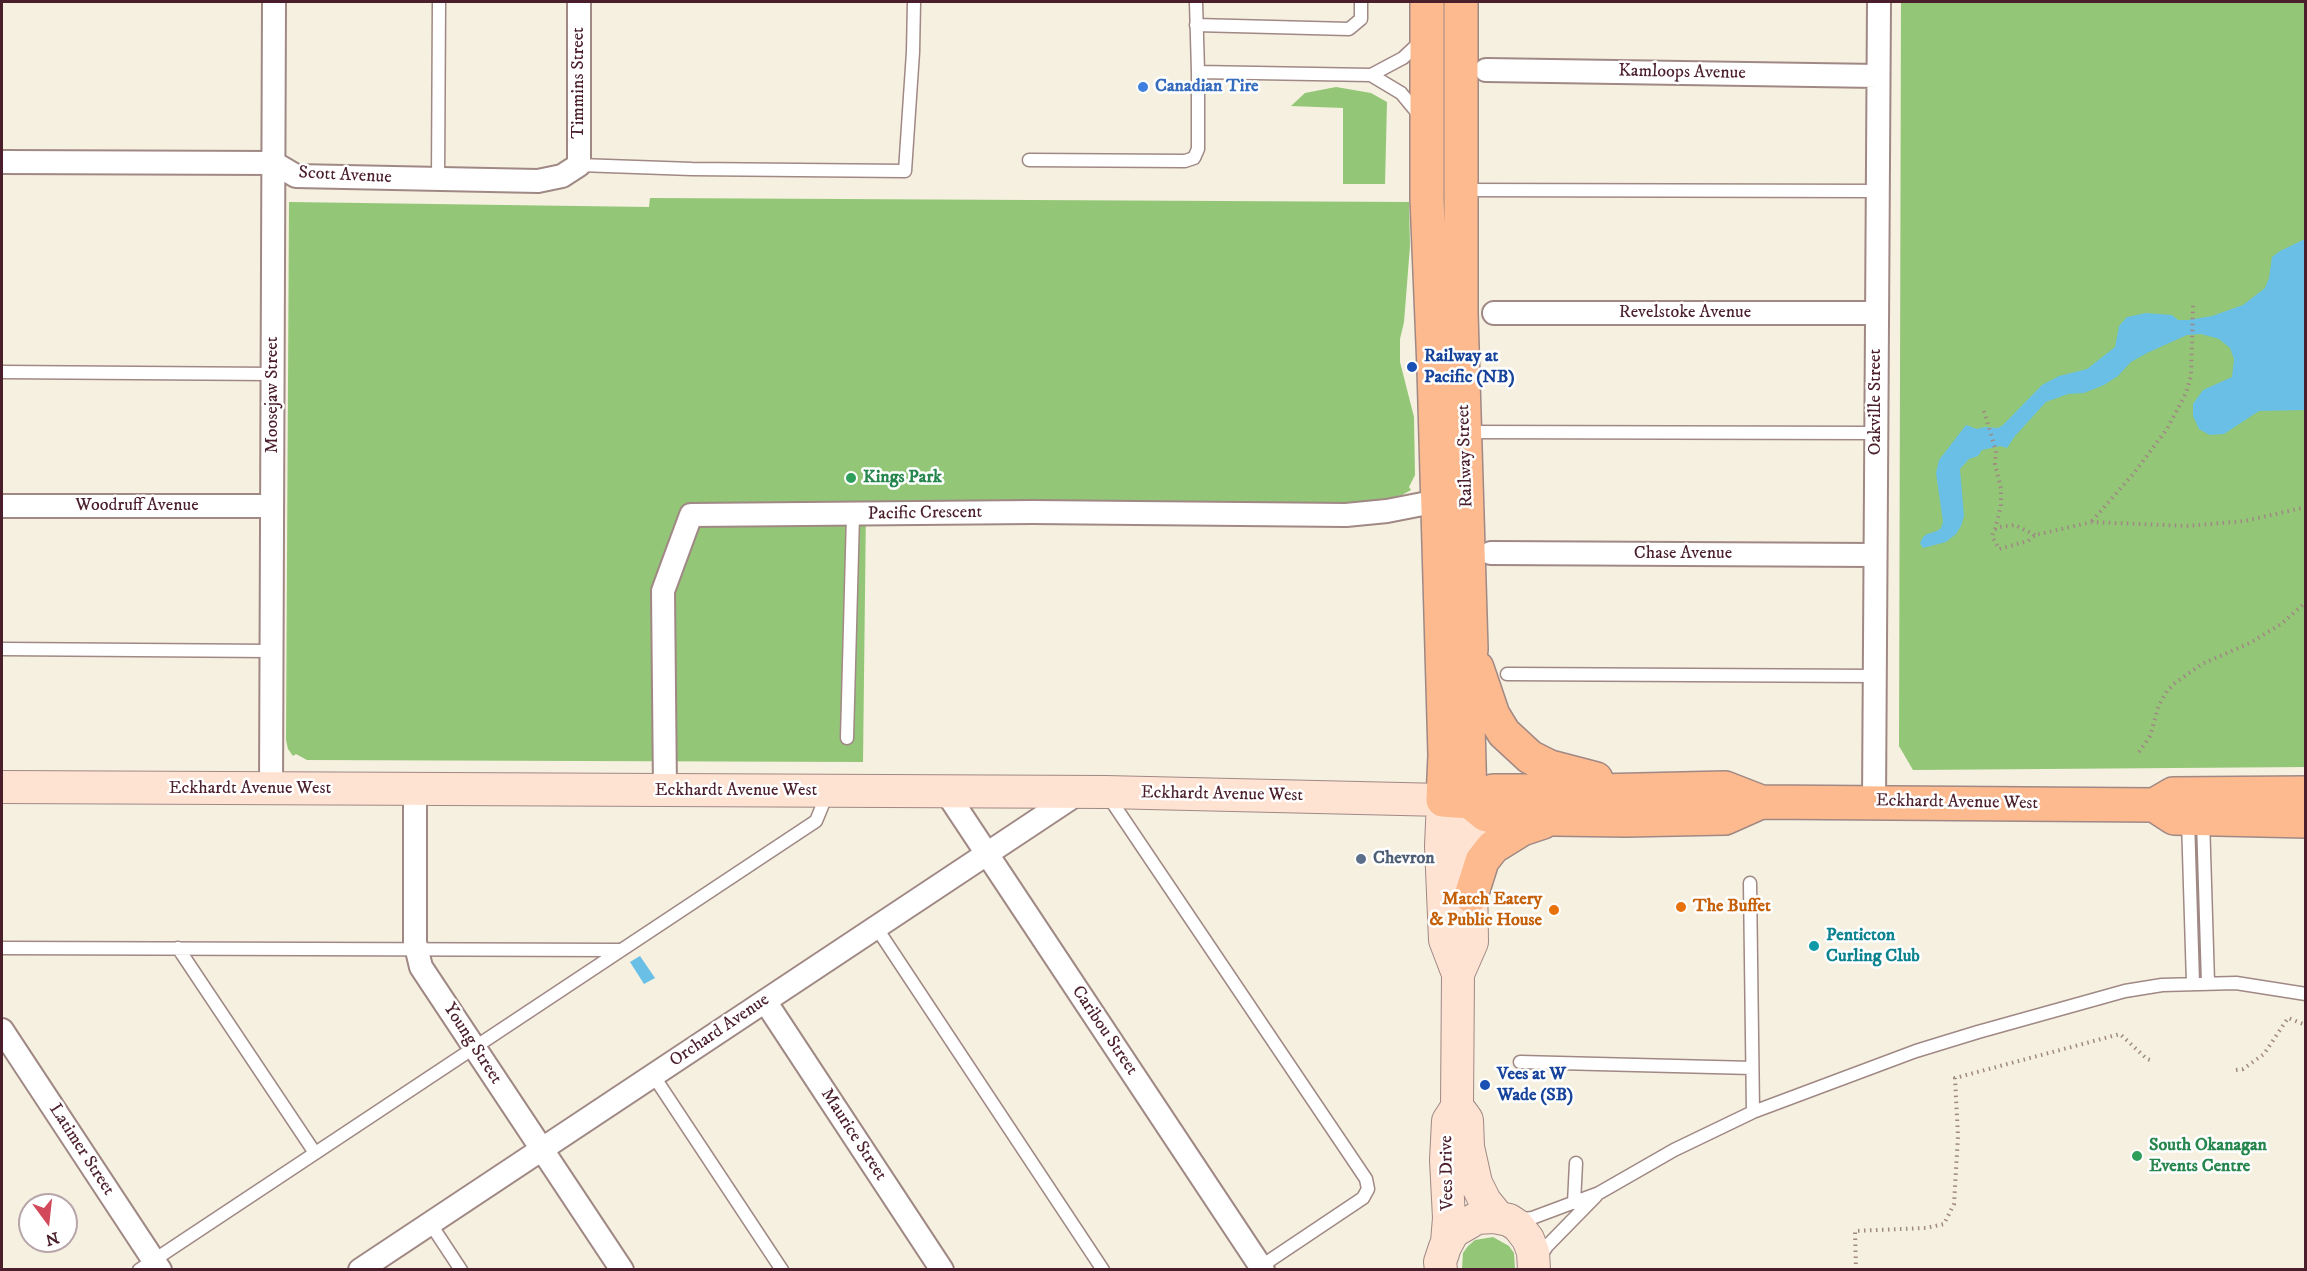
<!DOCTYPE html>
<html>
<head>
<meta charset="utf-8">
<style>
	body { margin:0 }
	#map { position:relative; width:2307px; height:1271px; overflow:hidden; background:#f5f0df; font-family:"IM FELL DW Pica",serif }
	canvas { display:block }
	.frame { position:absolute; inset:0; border:3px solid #4a1f2b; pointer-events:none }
	.north { position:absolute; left:18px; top:1193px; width:60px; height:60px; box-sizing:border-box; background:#fff; border:2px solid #b7a5aa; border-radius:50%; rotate:165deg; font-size:16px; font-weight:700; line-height:24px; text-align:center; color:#4a1f2b }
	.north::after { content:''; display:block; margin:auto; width:21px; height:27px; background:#d1495b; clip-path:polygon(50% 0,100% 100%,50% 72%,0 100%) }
</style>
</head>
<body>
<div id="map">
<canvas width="2307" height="1271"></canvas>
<div class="frame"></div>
<div class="north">N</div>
</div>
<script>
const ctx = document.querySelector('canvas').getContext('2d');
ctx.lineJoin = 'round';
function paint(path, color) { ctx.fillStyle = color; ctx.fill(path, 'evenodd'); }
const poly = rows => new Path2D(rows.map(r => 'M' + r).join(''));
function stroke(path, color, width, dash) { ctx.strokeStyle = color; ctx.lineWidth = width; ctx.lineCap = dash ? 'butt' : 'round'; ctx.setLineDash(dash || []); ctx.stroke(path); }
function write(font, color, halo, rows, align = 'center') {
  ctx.font = font + ' "IM FELL DW Pica",serif'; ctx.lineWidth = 5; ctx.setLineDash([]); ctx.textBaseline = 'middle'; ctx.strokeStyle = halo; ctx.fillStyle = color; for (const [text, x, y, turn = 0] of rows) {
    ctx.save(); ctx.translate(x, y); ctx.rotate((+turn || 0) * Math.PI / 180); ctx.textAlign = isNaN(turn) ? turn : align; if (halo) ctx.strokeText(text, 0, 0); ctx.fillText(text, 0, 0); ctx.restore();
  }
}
paint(poly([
	[1901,2,2305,2,2305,767,1913,770,1899,746],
	[1336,87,1371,93,1387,102,1385,184,1343,184,1343,108,1291,106,1305,93],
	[650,198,1409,202,1410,246,1404,322,1400,339,1400,362,1414,417,1415,475,1409,487,1411,490,1402,495,1381,500,1343,504,866,507,863,762,307,760,296,754,293,756,288,749,286,740,289,202,649,207],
	[1493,1237,1509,1246,1514,1253,1515,1269,1462,1269,1463,1253,1468,1246,1475,1240]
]), '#93c677');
paint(poly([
	[2305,239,2305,410,2259,411,2224,434,2210,435,2204,432,2199,429,2193,416,2193,404,2203,390,2232,377,2234,359,2230,348,2219,339,2201,334,2187,335,2147,353,2131,362,2118,376,2104,385,2084,393,2068,394,2046,402,2015,436,2007,448,2000,446,1982,450,1978,456,1969,459,1960,469,1964,516,1961,526,1956,534,1946,542,1923,548,1920,543,1923,537,1927,534,1937,531,1941,528,1943,522,1936,473,1939,460,1966,425,1977,429,1985,427,1998,428,2003,425,2042,385,2059,376,2087,369,2115,347,2119,326,2127,317,2146,313,2172,315,2178,320,2188,320,2212,316,2243,305,2265,288,2269,278,2272,257,2280,251],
	[640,956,655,978,644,984,630,962]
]), '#69bfe6');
const lane = poly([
	[1196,2,1198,72],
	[1196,25,1349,29,1361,19,1361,2],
	[1371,75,1403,58,1421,41],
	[1029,160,1185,161,1194,158,1198,149,1198,72,1371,75,1401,93,1420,116],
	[579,165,692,169,905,171,913,52,914,2],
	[438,179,439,2],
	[1462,190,1878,191],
	[2,372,273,374],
	[1466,432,1876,433],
	[2,649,271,651],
	[1507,674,1875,676],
	[847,738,853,515],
	[1108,796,1366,1179,1368,1189,1363,1198,1257,1269],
	[2203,819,2208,983],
	[2188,820,2193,983],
	[1750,883,1753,1112],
	[876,927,1103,1270],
	[2,948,619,950],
	[178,948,315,1153],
	[1520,1062,1752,1068],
	[653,1075,782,1270],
	[1574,1203,1576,1163],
	[1515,1220,1532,1218,1599,1193,1674,1150,1753,1112,1916,1051,1978,1032,2125,991,2162,985,2236,983,2306,994],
	[430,1223,461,1270],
	[1539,1258,1547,1246,1596,1196],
	[139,1270,816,821,828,792]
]);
const street = poly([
	[1486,70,1878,76],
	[2,162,274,163,296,176,538,181,562,176,579,165,579,2],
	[1494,313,1877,313],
	[2,506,272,506],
	[1491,553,1875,555],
	[271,789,274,2],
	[415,789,415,942,421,967,622,1270],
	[665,790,663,591,691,515,1032,512,1346,515,1387,511,1438,501],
	[946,792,1263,1270],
	[1874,802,1879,2],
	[765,1001,942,1270],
	[2,1030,160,1270],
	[360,1270,1080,792]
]);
const secondary = poly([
	[2,787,1106,792,1443,800,1441,846,1445,940,1458,974,1457,1107,1448,1121,1446,1160,1449,1218,1447,1242],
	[1458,974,1472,942,1470,802],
	[1462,1113,1467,1120,1468,1147,1476,1183,1485,1201,1498,1217],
	[1441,1270,1440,1262,1445,1247,1453,1232,1477,1218,1494,1217,1509,1220,1518,1226,1528,1239,1533,1252,1534,1270]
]);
const highway = poly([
	[1427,2,1427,199,1434,369,1445,755,1443,800,1470,802,1493,791,1597,791,1725,788,1761,802,2154,805,2174,818,2306,821],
	[1461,2,1461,313,1471,649,1467,687,1470,802],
	[1477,668,1493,715,1504,733,1530,757,1550,767,1596,779],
	[1470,802,1486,815,1554,819,1626,820,1725,818,1761,802],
	[2154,805,2173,794,2306,793],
	[1471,896,1482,861,1493,847,1522,829,1543,822]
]);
stroke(lane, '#a08885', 15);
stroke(street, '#a08885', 26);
stroke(secondary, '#a08885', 34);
stroke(highway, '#a08885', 36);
stroke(poly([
	[1984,411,1996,451,1995,464,2001,489,2001,506,1995,529],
	[2092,521,2134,473,2167,429,2186,393,2191,376,2193,305],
	[2035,535,2015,525,1999,527,1994,530,1992,536,1999,549,2028,541,2035,535,2092,522,2186,526,2245,521,2306,507],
	[2139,752,2150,736,2159,705,2167,691,2175,683,2202,664,2250,643,2281,624,2306,602],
	[2236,1070,2243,1069,2264,1054,2288,1018,2306,1025],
	[1856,1270,1855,1231,1926,1228,1944,1224,1954,1204,1958,1136,1955,1078,2120,1034,2147,1059,2153,1061]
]), '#a08885', 4, [1.5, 4.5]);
stroke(lane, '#fff', 12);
stroke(street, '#fff', 22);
stroke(secondary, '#fee3d2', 32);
stroke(highway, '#fcba8e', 33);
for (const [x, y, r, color] of [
	[1143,87,6,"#3f7fe0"],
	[1412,367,6,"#1a4fb4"],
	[851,478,6,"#2e9e5b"],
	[1361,859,6,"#5c6f8a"],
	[1681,907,6,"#e8710a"],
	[1554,910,6,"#e8710a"],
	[1814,946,6,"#0f9aa8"],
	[1485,1085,6,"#1a4fb4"],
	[2137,1156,6,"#2e9e5b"]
]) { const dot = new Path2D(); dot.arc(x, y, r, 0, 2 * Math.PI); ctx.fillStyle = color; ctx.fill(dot); stroke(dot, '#fff', 2); }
write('18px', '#4a1f2b', '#fff', [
	["Kamloops Avenue",1682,73,1],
	["Timmins Street",579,83,-90],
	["Scott Avenue",345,176,3],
	["Revelstoke Avenue",1685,313],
	["Moosejaw Street",273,395,-90],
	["Oakville Street",1876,402,-90],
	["Railway Street",1466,456,-92],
	["Woodruff Avenue",137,506],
	["Pacific Crescent",925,514,-1],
	["Chase Avenue",1683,554],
	["Eckhardt Avenue West",250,789],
	["Eckhardt Avenue West",736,791],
	["Eckhardt Avenue West",1222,795,1],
	["Eckhardt Avenue West",1957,803,1],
	["Orchard Avenue",720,1031,-34],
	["Caribou Street",1104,1031,56],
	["Young Street",472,1044,57],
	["Maurice Street",853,1135,57],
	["Latimer Street",81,1150,57],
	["Vees Drive",1448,1173,-91]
]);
write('bold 18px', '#366cbe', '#fff', [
	["Canadian Tire",1155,87]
], 'left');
write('bold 18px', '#164399', '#fff', [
	["Railway at",1424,357],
	["Pacific (NB)",1424,378],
	["Vees at W",1497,1075],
	["Wade (SB)",1497,1096]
], 'left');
write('bold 18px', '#27864d', '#fff', [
	["Kings Park",863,478],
	["South Okanagan",2149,1146],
	["Events Centre",2149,1167]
], 'left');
write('bold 18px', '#4e5e75', '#fff', [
	["Chevron",1373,859]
], 'left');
write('bold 18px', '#c56008', '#fff', [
	["Match Eatery",1542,900],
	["& Public House",1542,921],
	["The Buffet",1693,907,"left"]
], 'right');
write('bold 18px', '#0d838f', '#fff', [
	["Penticton",1826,936],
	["Curling Club",1826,957]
], 'left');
</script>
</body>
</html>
